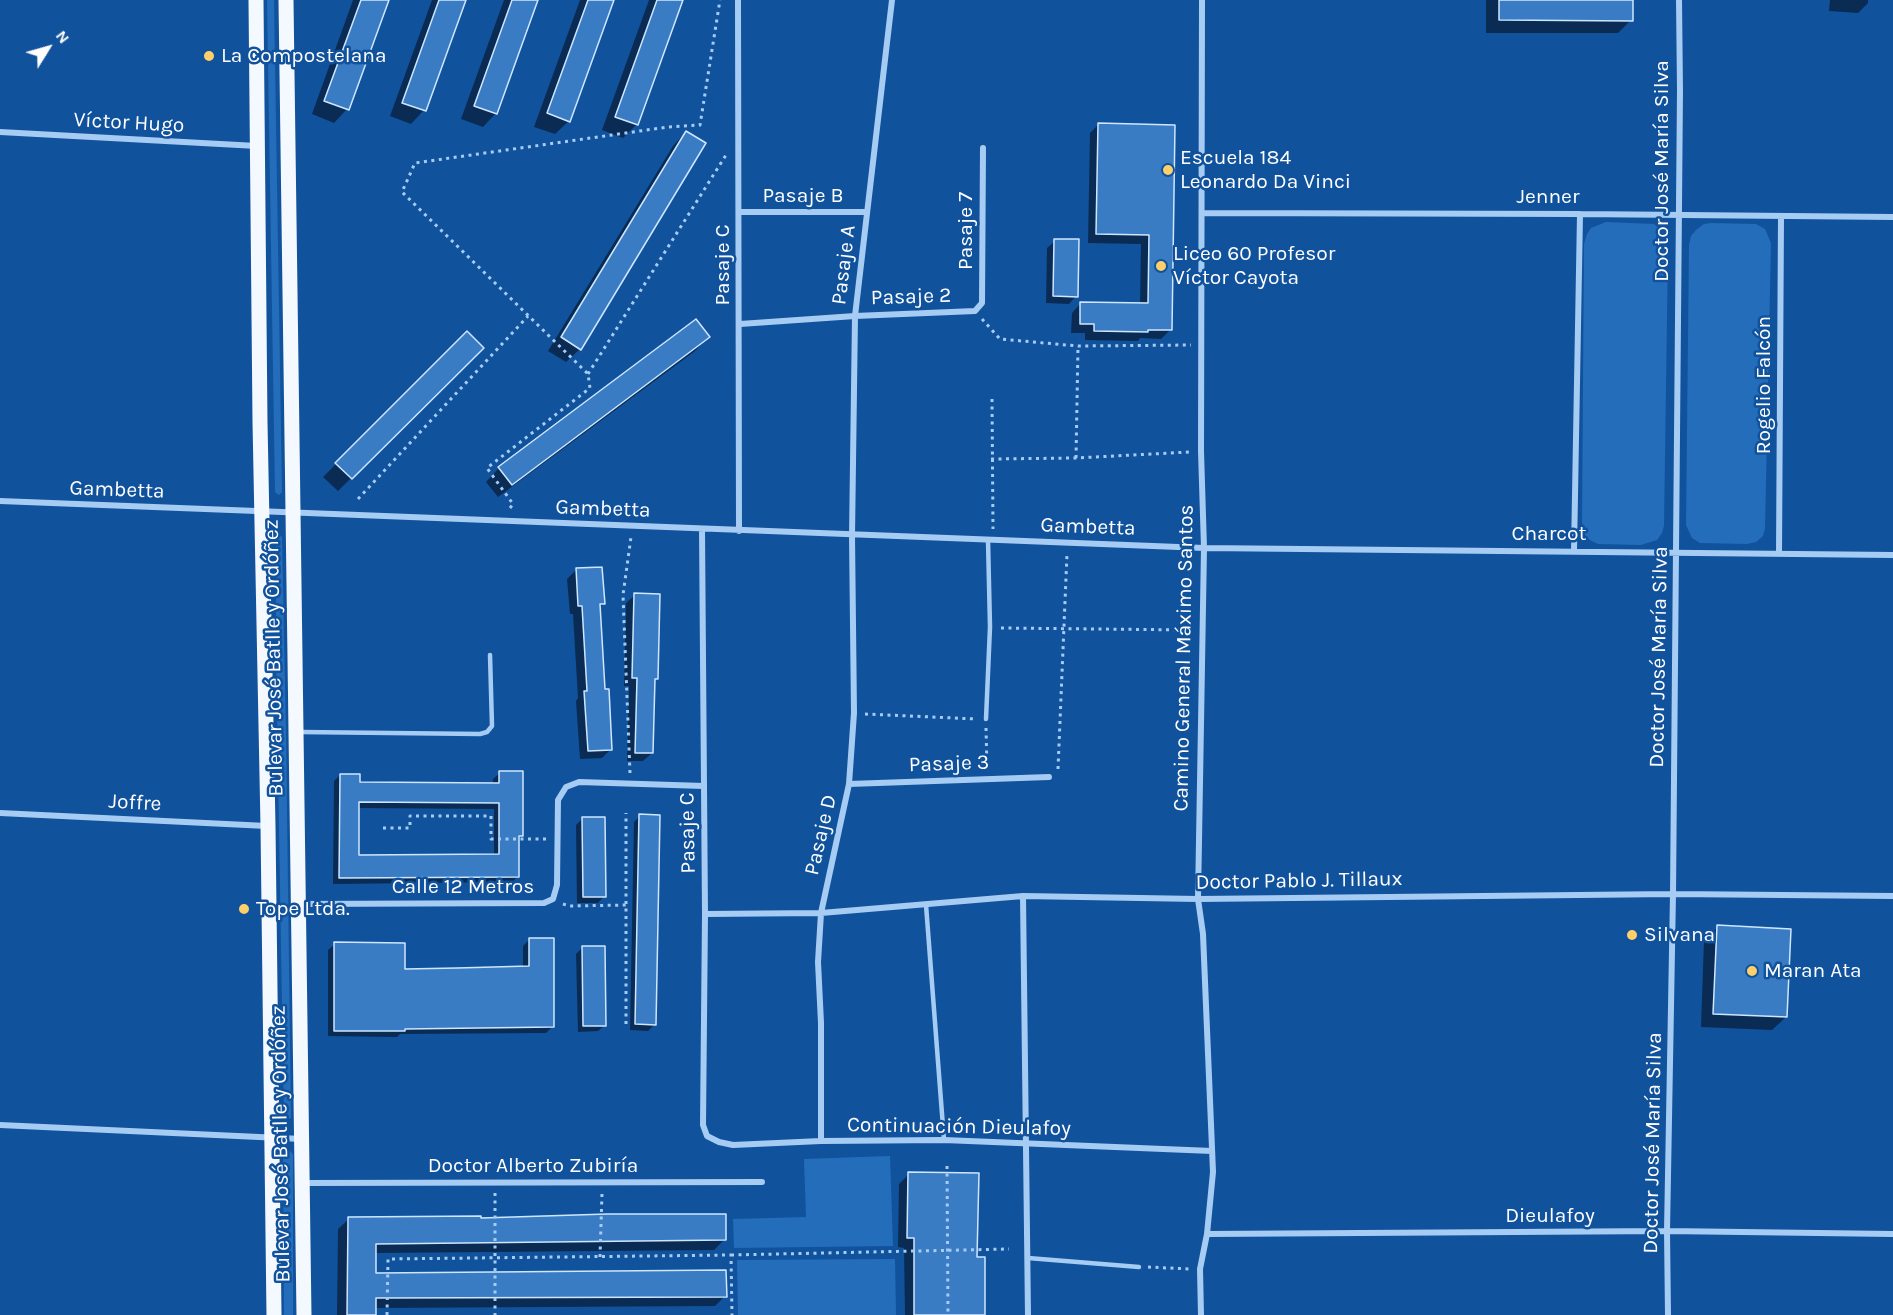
<!DOCTYPE html>
<html>
<head>
<meta charset="utf-8">
<style>
	body { margin:0 }
	#map { position:relative; width:1893px; height:1315px; overflow:hidden; background:#11529d; font-family:Karla,sans-serif }
	canvas { display:block }
	.north { position:absolute; left:18px; top:18px; width:60px; height:60px; -webkit-text-stroke:4px #11529d; paint-order:stroke; rotate:53deg; font-size:16px; font-weight:700; line-height:24px; text-align:center; color:#fff }
	.north::after { content:''; display:block; margin:auto; width:21px; height:27px; background:#fff; clip-path:polygon(50% 0,100% 100%,50% 72%,0 100%) }
</style>
</head>
<body>
<div id="map">
<canvas width="1893" height="1315"></canvas>
<div class="north">N</div>
</div>
<script>
const ctx = document.querySelector('canvas').getContext('2d');
ctx.lineJoin = 'round';
function paint(path, color) { ctx.fillStyle = color; ctx.fill(path, 'evenodd'); }
const poly = rows => new Path2D(rows.map(r => 'M' + r).join(''));
function stroke(path, color, width, dash) { ctx.strokeStyle = color; ctx.lineWidth = width; ctx.lineCap = dash ? 'butt' : 'round'; ctx.setLineDash(dash || []); ctx.stroke(path); }
function write(font, color, halo, rows, align = 'center') {
  ctx.font = font + ' Karla,sans-serif'; ctx.lineWidth = 5; ctx.setLineDash([]); ctx.textBaseline = 'middle'; ctx.strokeStyle = halo; ctx.fillStyle = color; for (const [text, x, y, turn = 0] of rows) {
    ctx.save(); ctx.translate(x, y); ctx.rotate((+turn || 0) * Math.PI / 180); ctx.textAlign = isNaN(turn) ? turn : align; if (halo) ctx.strokeText(text, 0, 0); ctx.fillText(text, 0, 0); ctx.restore();
  }
}
paint(poly([
	[267,0,274,0,282,492,279,495,275,492],
	[1606,222,1654,224,1662,230,1668,247,1664,526,1662,533,1657,540,1641,545,1598,544,1590,540,1584,534,1582,522,1584,244,1587,234,1591,228],
	[1711,223,1756,224,1765,229,1771,243,1765,528,1763,536,1756,542,1747,544,1700,543,1692,538,1686,525,1689,245,1691,236,1696,230,1704,224],
	[280,535,282,537,286,734,291,1118,286,1120,284,1118,276,656,276,537],
	[290,1151,293,1154,293,1315,284,1315,283,1154],
	[890,1156,893,1246,734,1248,733,1219,806,1217,804,1159],
	[895,1259,896,1315,738,1315,737,1260]
]), '#246dbb');
paint(poly([
	[353,0,387,0,347,109,334,123,312,114],
	[432,0,464,0,424,110,411,124,390,116],
	[504,0,537,0,496,113,483,127,461,119],
	[580,0,612,0,569,121,555,134,534,127],
	[649,0,682,0,637,124,623,138,602,130],
	[1486,0,1631,0,1631,20,1618,33,1486,33],
	[1830,0,1868,0,1868,3,1858,13,1829,11],
	[1099,124,1174,127,1170,330,1161,339,1140,338,1138,341,1085,340,1085,333,1071,333,1072,313,1081,303,1140,305,1141,244,1088,243,1090,133],
	[686,132,580,349,566,362,548,351,673,146],
	[1055,241,1076,296,1069,304,1046,303,1047,248],
	[696,321,708,337,695,351,498,497,486,482,499,468],
	[467,333,482,348,338,491,323,477],
	[576,570,603,604,599,608,604,691,611,749,602,758,580,759,576,701,578,698,573,614,570,614,567,579],
	[635,595,657,678,654,681,652,753,643,761,627,761,629,686,624,686,626,603],
	[500,773,521,836,518,839,518,876,512,882,333,884,334,781,340,775,358,783,493,784,493,779],
	[358,808,494,809,494,856,357,857],
	[640,816,655,1024,648,1031,630,1030,634,822],
	[582,819,604,896,598,903,577,903,576,825],
	[1718,927,1786,1017,1772,1030,1701,1027,1704,940],
	[529,940,552,1027,546,1033,400,1034,397,1037,328,1036,328,950,335,944,403,970,523,968,523,946],
	[583,947,605,1025,598,1031,578,1032,576,954],
	[909,1174,976,1259,984,1315,905,1315,904,1248,898,1247,899,1184],
	[349,1219,480,1219,725,1239,714,1250,375,1253,375,1275,725,1296,715,1306,374,1308,374,1315,337,1315,338,1229]
]), '#0007');
const building = poly([
	[361,0,389,0,349,110,324,101,361,0],
	[439,0,466,0,426,111,402,103,439,0],
	[512,0,538,0,497,114,474,106,512,0],
	[588,0,614,0,570,122,547,113,588,0],
	[657,0,683,0,638,125,615,117,657,0],
	[1499,0,1633,0,1633,21,1499,20,1499,0],
	[1098,123,1175,125,1172,330,1148,330,1148,332,1094,331,1094,324,1080,324,1080,302,1148,303,1149,235,1096,234,1098,123],
	[686,131,706,143,581,350,561,337,686,131],
	[1054,239,1079,239,1078,297,1053,296,1054,239],
	[696,319,710,337,512,485,498,467,696,319],
	[467,331,484,348,352,479,335,463,467,331],
	[602,567,605,604,600,604,605,689,609,689,612,750,588,751,584,691,587,691,582,606,578,606,576,568,602,567],
	[634,593,660,594,658,679,655,679,653,753,635,753,637,678,632,678,634,593],
	[499,771,523,771,523,836,519,836,519,877,339,878,340,774,360,774,360,782,499,783,499,771],
	[359,802,499,803,499,854,359,855,359,802],
	[639,814,660,815,656,1025,635,1024,639,814],
	[582,817,605,817,606,897,583,897,582,817],
	[1717,925,1791,929,1787,1017,1713,1014,1717,925],
	[529,938,554,938,554,1027,405,1029,405,1031,334,1031,334,942,405,943,405,969,457,968,529,966,529,938],
	[582,946,605,946,606,1026,583,1026,582,946],
	[908,1172,979,1173,977,1257,985,1257,985,1315,914,1315,914,1238,907,1238,908,1172],
	[607,1214,726,1214,726,1240,376,1244,376,1273,726,1270,727,1297,376,1298,376,1315,347,1315,348,1217,481,1216,481,1218,607,1214]
]);
paint(building, '#3a7cc4');
stroke(building, '#cfe6fe', 1.5);
stroke(poly([
	[982,319,1000,339,1078,346,1191,345],
	[588,374,726,155],
	[992,399,993,529],
	[1076,458,1078,346],
	[991,459,1076,458,1190,452],
	[358,499,528,316],
	[510,508,513,504,487,468,590,388,588,374,402,192,415,163,668,127,700,125,720,0],
	[1001,628,1193,630],
	[865,714,976,719],
	[986,728,987,769],
	[1058,769,1067,554],
	[630,773,623,595,631,537],
	[383,828,410,828,410,816,491,816,491,839,546,839],
	[563,904,569,906,627,905],
	[626,1024,626,813],
	[947,1166,948,1315],
	[495,1193,495,1315],
	[731,1255,1009,1249],
	[600,1257,602,1193],
	[1148,1267,1189,1269],
	[387,1315,388,1259,731,1255,732,1315]
]), '#a6ccf4', 3, [3, 4.5]);
stroke(poly([
	[986,719,990,627,988,540],
	[300,732,480,734,487,732,492,726,490,655],
	[926,905,944,1140],
	[1028,1258,1139,1267]
]), '#a6ccf4', 4.5);
stroke(poly([
	[738,0,739,531],
	[0,132,257,146],
	[739,212,867,212],
	[1203,213,1580,214,1893,217],
	[740,324,855,316,975,311,982,303,983,148],
	[0,501,1204,548,1893,555],
	[702,529,705,914,703,1125,707,1136,719,1142,733,1145,821,1141,944,1140,1212,1151],
	[1574,551,1580,214],
	[1779,554,1781,216],
	[849,784,1049,777],
	[0,813,267,826],
	[1023,896,1028,1315],
	[300,904,544,903,553,899,557,885,558,800,566,787,579,782,704,786],
	[705,914,821,913,1023,896,1198,899,1673,894,1893,896],
	[0,1125,302,1139],
	[821,1141,821,1023,818,962,821,913,849,784,854,713,852,536,855,316,892,0],
	[304,1183,762,1182],
	[1207,1234,1667,1231,1893,1234],
	[1201,1315,1200,1269,1207,1234,1213,1172,1203,934,1198,899,1204,548,1201,451,1202,0],
	[1668,1315,1667,1231,1673,894,1680,90,1679,0]
]), '#a6ccf4', 6);
stroke(poly([
	[256,0,260,422,268,826,274,1315],
	[286,0,304,1315]
]), '#f4f8ff', 15);
for (const [x, y, r, color] of [
	[209,56,6,"#ffcf6a"],
	[1168,170,6,"#ffcf6a"],
	[1161,266,6,"#ffcf6a"],
	[244,909,6,"#ffcf6a"],
	[1632,935,6,"#ffcf6a"],
	[1752,971,6,"#ffcf6a"]
]) { const dot = new Path2D(); dot.arc(x, y, r, 0, 2 * Math.PI); ctx.fillStyle = color; ctx.fill(dot); stroke(dot, '#11529d', 2); }
write('21px', '#fff', '#11529d', [
	["La Compostelana",221,56],
	["Escuela 184",1180,158],
	["Leonardo Da Vinci",1180,182],
	["Liceo 60 Profesor",1173,254],
	["Víctor Cayota",1173,278],
	["Tope Ltda.",256,909],
	["Silvana",1644,935],
	["Maran Ata",1764,971]
], 'left');
write('21px', '#fff', '#11529d', [
	["Víctor Hugo",129,123,3],
	["Doctor José María Silva",1662,171,-90],
	["Pasaje B",803,196],
	["Jenner",1548,197],
	["Pasaje 7",966,231,-90],
	["Pasaje C",723,265,-90],
	["Pasaje A",844,265,-83],
	["Pasaje 2",911,297,-2],
	["Rogelio Falcón",1764,385,-90],
	["Gambetta",117,490,2],
	["Gambetta",603,509,2],
	["Gambetta",1088,527,2],
	["Charcot",1549,534],
	["Doctor José María Silva",1659,657,-89],
	["Bulevar José Batlle y Ordóñez",274,658,-91],
	["Camino General Máximo Santos",1184,658,-89],
	["Pasaje 3",949,764,-2],
	["Joffre",135,803,3],
	["Pasaje C",688,833,-91],
	["Pasaje D",821,835,-77],
	["Doctor Pablo J. Tillaux",1299,881,-1],
	["Calle 12 Metros",463,887],
	["Continuación Dieulafoy",959,1127,1],
	["Doctor José María Silva",1653,1143,-89],
	["Bulevar José Batlle y Ordóñez",281,1144,-91],
	["Doctor Alberto Zubiría",533,1166],
	["Dieulafoy",1550,1216]
]);
</script>
</body>
</html>
